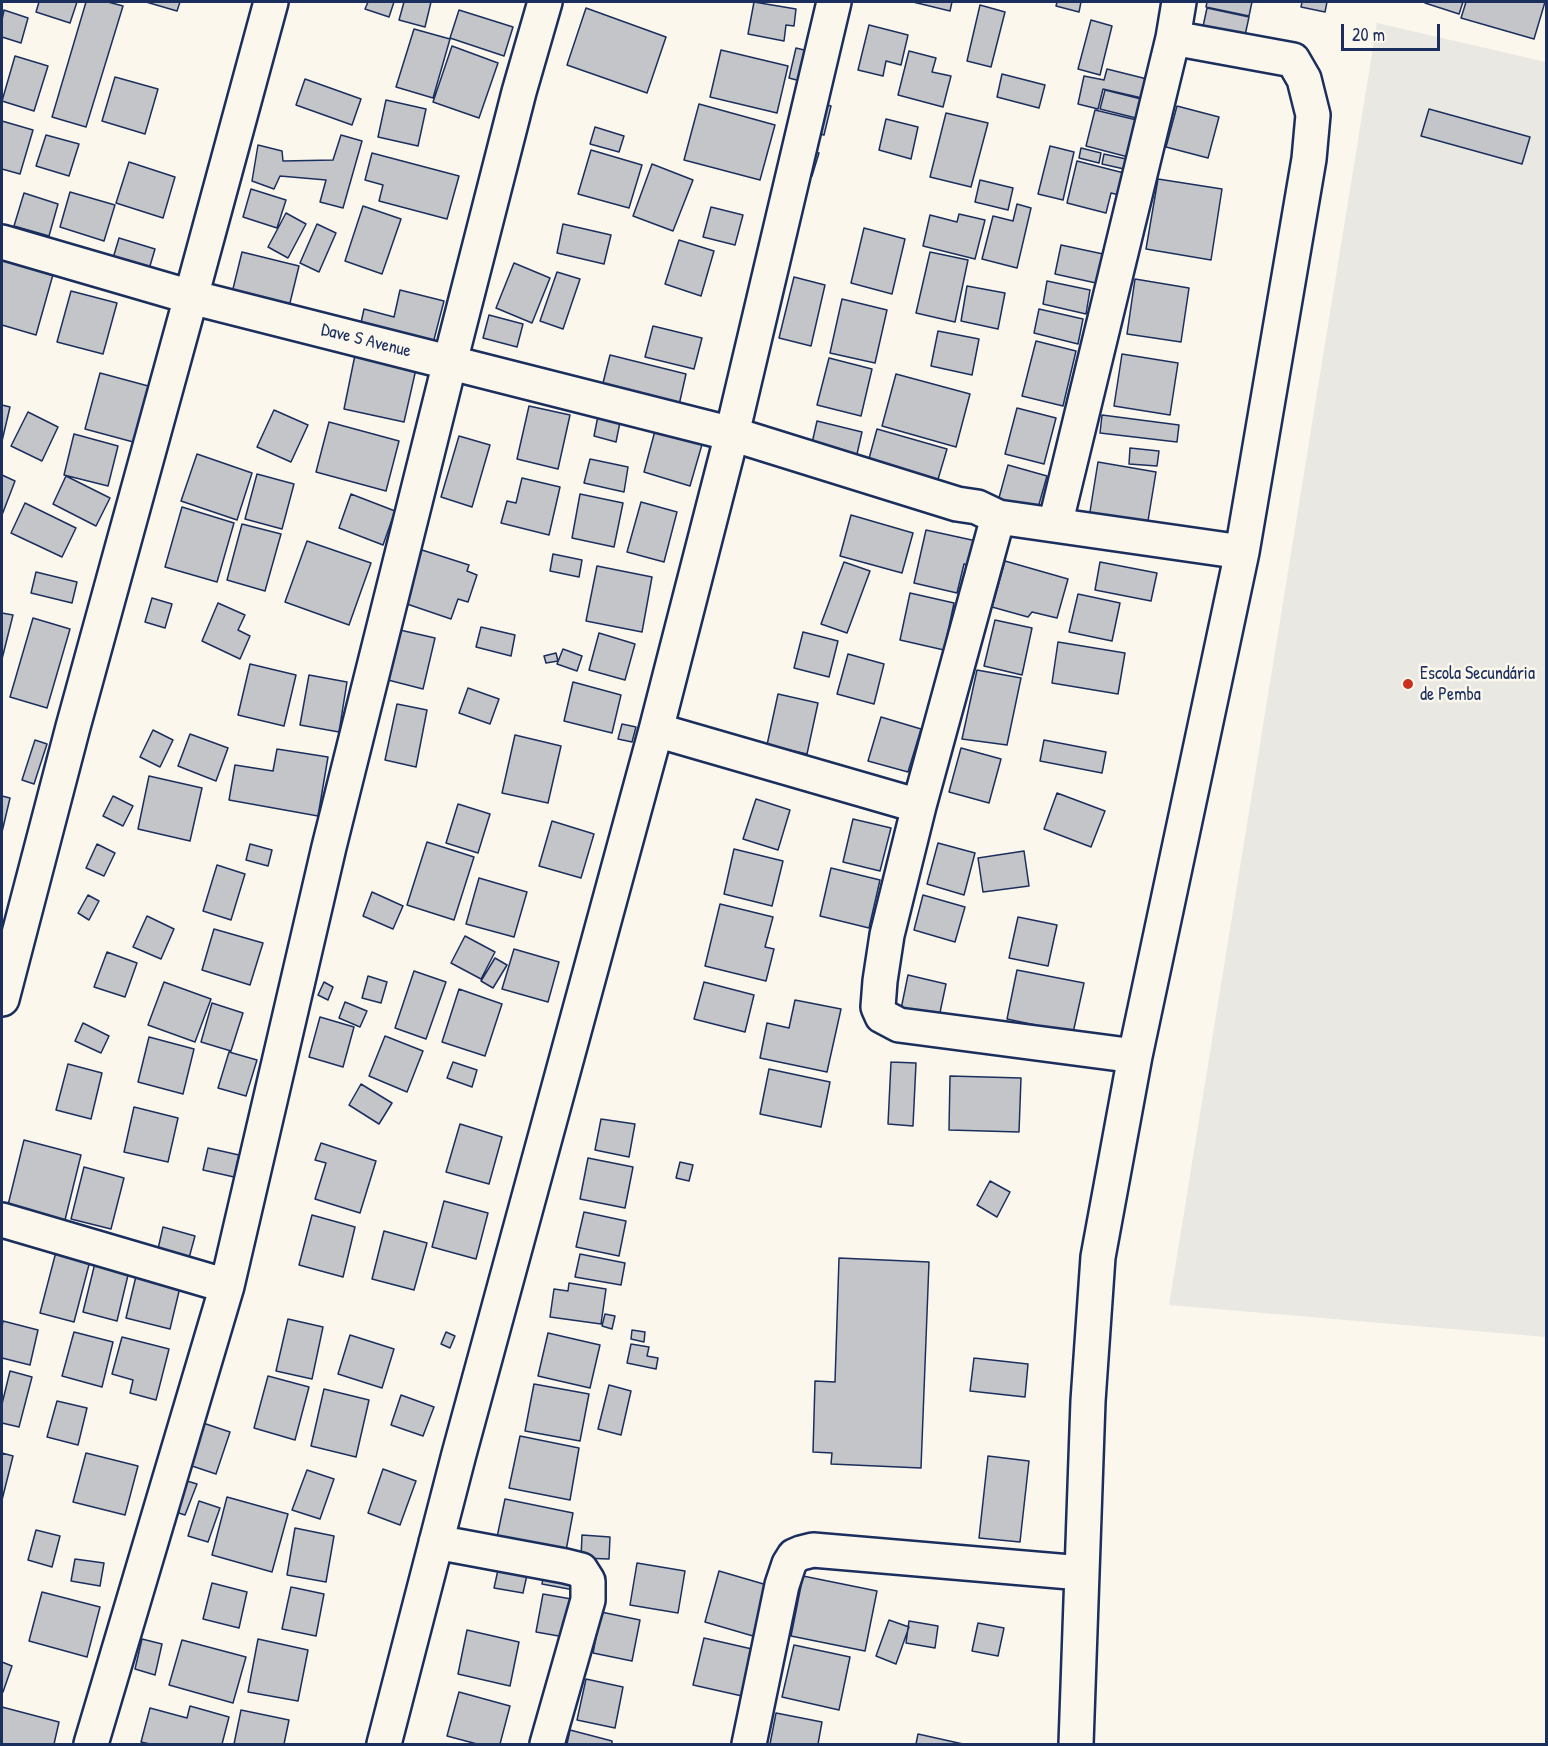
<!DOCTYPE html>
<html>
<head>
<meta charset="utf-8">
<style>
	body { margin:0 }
	#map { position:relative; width:1548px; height:1746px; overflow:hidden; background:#fbf7ec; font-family:"Patrick Hand",sans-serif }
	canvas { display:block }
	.frame { position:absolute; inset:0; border:3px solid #1b2f5e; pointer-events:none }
	.scale { position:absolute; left:1341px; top:24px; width:99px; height:27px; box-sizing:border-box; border:3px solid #1b2f5e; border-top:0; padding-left:8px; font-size:18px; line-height:21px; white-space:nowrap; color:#1b2f5e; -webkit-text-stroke:4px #fbf7ec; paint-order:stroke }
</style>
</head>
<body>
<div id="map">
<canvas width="1548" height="1746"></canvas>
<div class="frame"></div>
<div class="scale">20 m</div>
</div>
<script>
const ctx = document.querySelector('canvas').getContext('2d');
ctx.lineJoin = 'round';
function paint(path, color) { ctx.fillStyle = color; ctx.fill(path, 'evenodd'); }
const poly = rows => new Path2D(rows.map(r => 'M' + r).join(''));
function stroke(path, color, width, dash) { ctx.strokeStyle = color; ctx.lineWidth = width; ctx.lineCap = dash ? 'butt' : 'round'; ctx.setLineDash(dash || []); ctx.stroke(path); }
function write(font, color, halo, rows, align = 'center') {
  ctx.font = font + ' "Patrick Hand",sans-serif'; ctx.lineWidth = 5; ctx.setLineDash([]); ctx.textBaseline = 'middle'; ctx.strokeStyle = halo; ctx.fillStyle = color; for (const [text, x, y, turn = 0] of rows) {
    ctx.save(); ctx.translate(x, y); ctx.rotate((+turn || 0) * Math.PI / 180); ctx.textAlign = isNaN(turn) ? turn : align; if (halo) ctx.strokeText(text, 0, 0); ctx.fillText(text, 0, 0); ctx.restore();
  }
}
paint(poly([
	[1377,23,1546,62,1546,1337,1169,1305]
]), '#eae8e2');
const building = poly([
	[39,2,77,2,70,23,36,12,39,2],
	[86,2,108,2,123,6,86,127,52,117,86,2],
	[146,2,180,2,177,11,146,2],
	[368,2,394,2,389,17,365,9,368,2],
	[404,2,431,2,425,27,399,20,404,2],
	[754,2,796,9,794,26,786,25,784,41,748,34,754,2],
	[913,2,952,2,950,11,913,2],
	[1057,2,1081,2,1079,12,1056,6,1057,2],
	[1207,2,1252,2,1249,16,1206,7,1207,2],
	[1302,2,1327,2,1325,12,1301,7,1302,2],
	[1426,2,1463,2,1459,14,1425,3,1426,2],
	[1466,2,1545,2,1534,39,1461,18,1466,2],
	[980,5,1005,12,991,67,967,61,980,5],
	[586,8,666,37,647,93,567,65,586,8],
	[1207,8,1249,17,1244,40,1202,31,1207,8],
	[4,10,28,18,21,43,2,37,2,20,4,10],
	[459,10,513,27,504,56,450,38,459,10],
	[1091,20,1112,26,1100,75,1078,69,1091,20],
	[869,25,908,35,901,65,886,61,883,76,858,70,869,25],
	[414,29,450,39,433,98,396,87,414,29],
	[452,46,498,63,479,118,433,102,452,46],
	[796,48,812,52,804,82,789,78,796,48],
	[721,50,788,66,777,113,710,97,721,50],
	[909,51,936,58,932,72,951,76,943,107,898,95,909,51],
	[15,56,48,66,34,111,2,101,15,56],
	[1107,69,1147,79,1142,98,1103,89,1098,109,1078,104,1084,76,1104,80,1107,69],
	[1002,74,1045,85,1039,108,997,97,1002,74],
	[115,77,158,89,145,134,102,121,115,77],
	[305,79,361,99,352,125,296,105,305,79],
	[1105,90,1145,100,1140,119,1100,109,1105,90],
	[386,100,426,109,418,146,378,137,386,100],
	[819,103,831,106,824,135,812,132,819,103],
	[699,104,775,125,760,180,684,160,699,104],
	[1177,106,1219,117,1208,158,1166,147,1177,106],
	[1429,109,1530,137,1522,164,1421,136,1429,109],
	[1095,110,1141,121,1132,158,1086,146,1095,110],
	[946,113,988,123,971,187,930,177,946,113],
	[886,119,918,127,911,159,879,150,886,119],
	[2,121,33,130,20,174,2,169,2,121],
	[595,127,624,136,619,152,590,144,595,127],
	[46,135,79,144,69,176,36,166,46,135],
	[341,135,362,141,343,208,320,202,326,180,280,176,274,189,252,181,258,145,282,151,283,161,333,160,341,135],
	[1050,146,1074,152,1063,200,1038,194,1050,146],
	[1081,148,1101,153,1099,163,1079,158,1081,148],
	[591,150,642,165,629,208,578,194,591,150],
	[807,150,819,153,812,176,800,172,807,150],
	[372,153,459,176,447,219,379,201,383,185,365,180,372,153],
	[1104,154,1126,159,1124,169,1102,164,1104,154],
	[1077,161,1124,173,1119,195,1111,193,1106,213,1067,203,1077,161],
	[129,162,175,177,163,218,116,203,129,162],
	[652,164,693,180,673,231,633,216,652,164],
	[1158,179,1222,189,1211,260,1146,249,1158,179],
	[980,180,1013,188,1008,210,975,202,980,180],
	[251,189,286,200,277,228,243,217,251,189],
	[70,192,115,205,104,241,60,227,70,192],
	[24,193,58,204,49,236,14,226,24,193],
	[1017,204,1031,208,1017,268,982,259,993,216,1013,221,1017,204],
	[363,206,401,219,382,274,345,261,363,206],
	[711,207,743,215,735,245,703,237,711,207],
	[286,213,306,224,288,258,268,247,286,213],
	[959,214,985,220,975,259,923,246,930,215,957,222,959,214],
	[317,224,336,233,319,272,300,263,317,224],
	[563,224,611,235,604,264,557,253,563,224],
	[864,228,905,239,892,294,851,283,864,228],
	[119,238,155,249,147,276,111,265,119,238],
	[679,240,714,251,701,296,665,284,679,240],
	[1061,245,1103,254,1096,283,1055,274,1061,245],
	[242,252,299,266,287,315,230,301,242,252],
	[930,252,968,260,955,322,916,313,930,252],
	[2,256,54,271,36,335,2,325,2,256],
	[514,263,550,278,532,323,496,308,514,263],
	[557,272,580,279,563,329,540,321,557,272],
	[794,277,825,285,811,346,779,338,794,277],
	[1135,279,1189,288,1181,342,1127,334,1135,279],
	[1047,281,1090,290,1086,314,1043,304,1047,281],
	[967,286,1005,293,998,329,961,321,967,286],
	[400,290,444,301,431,351,359,332,364,309,394,317,400,290],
	[71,291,117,303,103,354,57,342,71,291],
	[842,299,887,310,875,363,830,353,842,299],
	[1039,309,1083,319,1078,344,1034,333,1039,309],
	[489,315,523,324,517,347,483,338,489,315],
	[653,326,702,338,694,369,645,357,653,326],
	[938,331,979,339,972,375,931,366,938,331],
	[1036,341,1076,351,1063,406,1022,396,1036,341],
	[1122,354,1178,363,1170,415,1114,406,1122,354],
	[355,355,416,369,404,422,344,409,355,355],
	[610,355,686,374,677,414,600,395,610,355],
	[829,358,872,369,861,416,817,405,829,358],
	[100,373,152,387,137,443,85,429,100,373],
	[896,374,970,394,956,447,882,426,896,374],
	[2,405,10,407,2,441,2,405],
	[529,406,570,415,558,469,517,459,529,406],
	[1017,408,1056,418,1044,464,1005,454,1017,408],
	[274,410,308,425,291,462,257,447,274,410],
	[28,412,58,427,42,461,11,446,28,412],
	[1102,415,1179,425,1177,442,1100,433,1102,415],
	[598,416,620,422,616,442,594,436,598,416],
	[817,421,862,432,855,463,810,452,817,421],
	[329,422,399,441,386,491,316,472,329,422],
	[656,427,703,441,690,486,644,472,656,427],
	[877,429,947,449,936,486,867,466,877,429],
	[74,434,118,446,108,486,64,475,74,434],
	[459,436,490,445,472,507,441,497,459,436],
	[1130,448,1159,451,1157,466,1129,464,1130,448],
	[197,454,252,473,237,520,181,501,197,454],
	[590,459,628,467,624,492,584,483,590,459],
	[1098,462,1156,472,1146,533,1088,524,1098,462],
	[1008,465,1047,476,1036,515,997,505,1008,465],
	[257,474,294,484,282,529,245,519,257,474],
	[2,475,15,481,2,515,2,475],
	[66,476,110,498,96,526,53,504,66,476],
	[522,478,560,487,549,535,501,523,507,501,516,503,522,478],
	[351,494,395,511,383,545,339,528,351,494],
	[580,494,623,503,614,547,572,538,580,494],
	[641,502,677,512,664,562,627,552,641,502],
	[25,503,76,528,62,557,11,533,25,503],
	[182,507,234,523,217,582,165,567,182,507],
	[851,515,913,533,902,573,840,556,851,515],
	[242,524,281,534,265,591,227,580,242,524],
	[926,530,981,542,975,567,964,564,957,593,914,583,926,530],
	[307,541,371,563,349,625,285,602,307,541],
	[422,550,469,565,467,571,477,575,468,602,458,599,451,619,404,603,422,550],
	[553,554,582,560,579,577,550,571,553,554],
	[1005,561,1068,579,1057,618,1032,612,1028,617,992,607,1005,561],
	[844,562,870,571,847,633,821,624,844,562],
	[1100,562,1157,573,1151,601,1095,590,1100,562],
	[597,566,652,577,642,632,586,621,597,566],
	[36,572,77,582,72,603,31,593,36,572],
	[910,593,954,603,944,650,900,640,910,593],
	[1078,594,1120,603,1112,641,1069,632,1078,594],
	[152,598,172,604,165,628,145,622,152,598],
	[218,603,245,615,238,630,250,636,240,659,202,641,218,603],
	[2,613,13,615,2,659,2,613],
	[33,618,70,629,47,708,10,697,33,618],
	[995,620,1032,628,1022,675,984,666,995,620],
	[481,627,515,635,511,656,476,647,481,627],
	[400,630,435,638,423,689,388,680,400,630],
	[803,632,838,641,829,677,794,668,803,632],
	[599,633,635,644,625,680,589,670,599,633],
	[1058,642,1125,653,1118,694,1052,683,1058,642],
	[563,649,582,656,577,671,557,664,563,649],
	[556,653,558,661,546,663,544,656,556,653],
	[848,654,884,664,874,704,837,694,848,654],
	[250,664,296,675,284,726,238,715,250,664],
	[977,670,1021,678,1007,745,962,739,977,670],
	[309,675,347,682,339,732,300,725,309,675],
	[573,682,621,695,612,733,564,721,573,682],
	[468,688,499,699,490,724,459,713,468,688],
	[778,694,818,703,807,754,767,745,778,694],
	[397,704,427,710,416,767,385,760,397,704],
	[881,717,921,729,908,772,868,761,881,717],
	[622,724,636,727,632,742,618,739,622,724],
	[153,730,173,740,160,767,140,757,153,730],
	[190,734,228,748,216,781,178,766,190,734],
	[515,735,561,746,548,803,502,793,515,735],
	[35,740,47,744,34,784,22,780,35,740],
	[1044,740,1106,752,1102,773,1040,761,1044,740],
	[961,748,1001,759,989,803,949,792,961,748],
	[277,749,328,757,318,816,229,800,235,765,273,771,277,749],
	[149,776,202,788,190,841,138,829,149,776],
	[1057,793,1105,811,1091,847,1044,829,1057,793],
	[2,796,10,798,2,832,2,796],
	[113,796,133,806,123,826,103,816,113,796],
	[756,799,790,810,778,850,743,839,756,799],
	[458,804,490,814,478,853,446,843,458,804],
	[853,819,891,828,880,871,843,862,853,819],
	[552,821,594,834,581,878,539,866,552,821],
	[427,842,474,857,454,920,407,905,427,842],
	[938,843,975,853,964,895,927,884,938,843],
	[97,844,115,853,104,876,86,868,97,844],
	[250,844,272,850,268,866,246,860,250,844],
	[734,849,783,861,772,906,724,894,734,849],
	[1024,851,1029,886,983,892,978,858,1024,851],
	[217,865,245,874,231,920,203,911,217,865],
	[831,868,880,880,869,928,820,916,831,868],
	[479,878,527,892,514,937,466,924,479,878],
	[372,892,403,906,393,929,363,916,372,892],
	[88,895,99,901,89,920,78,913,88,895],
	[923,895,965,907,955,942,914,930,923,895],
	[720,904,773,917,765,947,774,949,766,981,705,966,720,904],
	[147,916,174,929,161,959,133,947,147,916],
	[1018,917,1057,925,1048,966,1009,958,1018,917],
	[214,929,263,943,250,985,202,970,214,929],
	[465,936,495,952,481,979,451,963,465,936],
	[514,949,559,962,548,1002,502,989,514,949],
	[107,952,137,963,125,997,94,987,107,952],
	[495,958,507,965,493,988,481,981,495,958],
	[1017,970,1084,983,1073,1033,1007,1019,1017,970],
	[414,971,446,982,426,1039,395,1028,414,971],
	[908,975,946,984,938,1022,900,1014,908,975],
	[368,976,387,982,381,1003,362,998,368,976],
	[164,982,211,999,195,1042,148,1025,164,982],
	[324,982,333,987,328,1000,318,995,324,982],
	[704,982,754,995,745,1032,694,1019,704,982],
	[459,989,502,1004,485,1056,442,1042,459,989],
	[795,1000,841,1009,827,1072,760,1058,767,1023,789,1028,795,1000],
	[345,1002,367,1011,360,1027,339,1018,345,1002],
	[212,1003,243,1013,231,1051,201,1042,212,1003],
	[320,1017,354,1027,343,1067,309,1057,320,1017],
	[83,1023,109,1036,101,1053,75,1041,83,1023],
	[385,1036,423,1051,407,1092,369,1076,385,1036],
	[149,1037,194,1049,183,1094,138,1082,149,1037],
	[229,1052,257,1060,246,1096,218,1088,229,1052],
	[453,1062,477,1070,472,1087,447,1078,453,1062],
	[891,1062,916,1063,913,1126,888,1124,891,1062],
	[68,1064,102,1073,91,1119,56,1110,68,1064],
	[769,1069,830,1082,821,1127,760,1114,769,1069],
	[950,1076,1021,1078,1019,1132,949,1130,950,1076],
	[361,1084,392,1103,379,1124,349,1105,361,1084],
	[134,1107,178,1118,168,1162,124,1152,134,1107],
	[601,1119,635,1124,629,1157,595,1150,601,1119],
	[460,1124,502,1137,489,1184,446,1172,460,1124],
	[24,1140,81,1155,64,1224,7,1209,24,1140],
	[321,1143,376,1161,360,1213,315,1199,326,1163,315,1160,321,1143],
	[208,1148,239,1155,234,1177,203,1170,208,1148],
	[588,1158,633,1167,625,1208,580,1199,588,1158],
	[680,1162,693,1165,689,1181,676,1178,680,1162],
	[84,1167,124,1178,111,1229,71,1219,84,1167],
	[990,1181,1010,1192,997,1217,977,1205,990,1181],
	[444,1201,488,1213,476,1259,432,1247,444,1201],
	[584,1212,626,1221,619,1256,576,1247,584,1212],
	[312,1215,355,1227,343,1277,299,1265,312,1215],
	[163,1227,195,1236,189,1258,158,1249,163,1227],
	[384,1231,427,1243,414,1290,372,1279,384,1231],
	[57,1248,91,1257,74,1322,40,1313,57,1248],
	[580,1254,625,1263,621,1285,575,1277,580,1254],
	[839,1258,929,1262,921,1468,831,1464,832,1453,813,1452,815,1381,835,1382,839,1258],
	[95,1263,129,1271,117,1321,83,1312,95,1263],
	[137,1272,181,1283,170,1329,126,1318,137,1272],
	[569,1283,606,1289,601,1324,550,1317,554,1289,568,1291,569,1283],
	[605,1314,615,1316,612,1329,602,1326,605,1314],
	[288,1319,323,1327,312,1379,276,1371,288,1319],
	[3,1321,38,1330,30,1365,2,1358,2,1327,3,1321],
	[632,1330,645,1332,644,1342,631,1339,632,1330],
	[74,1332,113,1342,102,1387,62,1376,74,1332],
	[446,1332,455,1336,450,1348,441,1344,446,1332],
	[548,1333,600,1345,590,1388,538,1376,548,1333],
	[350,1335,394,1349,382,1388,338,1374,350,1335],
	[122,1337,169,1349,156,1400,130,1393,133,1380,112,1374,122,1337],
	[631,1344,649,1347,647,1356,658,1358,656,1369,627,1363,631,1344],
	[974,1358,1028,1364,1025,1397,970,1391,974,1358],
	[10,1371,32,1377,19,1427,2,1423,2,1404,10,1371],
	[268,1376,309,1387,295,1440,254,1428,268,1376],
	[534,1384,589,1394,580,1441,525,1431,534,1384],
	[609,1385,631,1391,621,1435,598,1429,609,1385],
	[324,1389,369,1400,356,1457,311,1446,324,1389],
	[401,1395,434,1407,423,1436,391,1425,401,1395],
	[57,1401,87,1408,78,1445,47,1437,57,1401],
	[200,1422,230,1432,216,1474,186,1464,200,1422],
	[520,1436,579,1448,570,1500,509,1488,520,1436],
	[2,1453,13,1456,2,1500,2,1453],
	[86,1453,138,1466,125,1515,73,1502,86,1453],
	[988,1456,1029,1461,1020,1542,979,1538,988,1456],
	[383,1469,416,1481,400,1525,368,1513,383,1469],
	[307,1470,334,1479,320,1519,292,1510,307,1470],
	[177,1478,197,1484,185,1515,166,1509,177,1478],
	[227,1497,288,1514,272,1572,212,1555,227,1497],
	[505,1499,573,1513,565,1556,496,1542,505,1499],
	[199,1501,220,1508,208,1542,188,1536,199,1501],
	[295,1528,334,1536,326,1582,287,1575,295,1528],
	[36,1530,60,1536,52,1567,28,1560,36,1530],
	[582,1535,610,1537,609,1559,581,1558,582,1535],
	[75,1559,104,1563,100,1586,71,1581,75,1559],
	[637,1563,685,1571,678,1613,630,1605,637,1563],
	[498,1570,527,1575,523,1593,494,1588,498,1570],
	[719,1571,767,1585,753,1636,705,1622,719,1571],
	[544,1572,576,1580,574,1590,542,1584,544,1572],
	[803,1576,877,1591,865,1651,791,1636,803,1576],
	[212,1583,247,1592,239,1628,203,1619,212,1583],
	[291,1587,324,1594,316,1636,282,1629,291,1587],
	[42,1592,100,1607,87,1657,29,1641,42,1592],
	[543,1594,577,1600,570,1638,536,1632,543,1594],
	[601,1612,640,1620,632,1661,593,1653,601,1612],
	[889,1620,909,1627,896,1664,876,1656,889,1620],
	[909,1621,938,1626,935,1648,906,1643,909,1621],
	[978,1623,1004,1628,998,1656,972,1651,978,1623],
	[467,1630,519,1642,510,1686,458,1674,467,1630],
	[704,1638,752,1649,742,1696,693,1685,704,1638],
	[142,1639,162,1644,155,1675,135,1669,142,1639],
	[258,1639,308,1650,298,1701,248,1692,258,1639],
	[182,1640,246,1657,233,1703,169,1685,182,1640],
	[794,1645,850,1657,839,1710,782,1697,794,1645],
	[2,1662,12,1666,3,1692,2,1692,2,1662],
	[586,1679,623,1687,615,1728,577,1720,586,1679],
	[459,1692,510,1706,500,1744,477,1744,447,1736,459,1692],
	[190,1706,229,1717,222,1744,150,1744,141,1742,150,1708,187,1718,190,1706],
	[2,1707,59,1722,54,1744,2,1744,2,1707],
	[241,1710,289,1720,284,1744,234,1744,241,1710],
	[776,1713,822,1722,818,1744,770,1744,776,1713],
	[570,1730,612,1741,612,1744,567,1744,570,1730],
	[918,1734,963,1744,916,1744,918,1734]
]);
paint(building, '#c3c5c9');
stroke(building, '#1b2f5e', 1.5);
const minor = poly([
	[2,242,191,297,732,434,957,504,977,507,998,517,1242,552],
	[998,517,919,806,887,935,880,981,878,1007,882,1016,899,1025,1135,1056],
	[1055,525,1173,38,1179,2],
	[656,730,919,806],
	[2,999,73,727,191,297,271,2],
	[2,1220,227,1286],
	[436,1542,565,1566,581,1570,588,1581,588,1600,547,1744],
	[91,1744,227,1286,329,847,450,362,519,92,545,2],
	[384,1744,459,1454,656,730,732,434,834,2],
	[749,1744,782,1585,789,1564,794,1556,801,1553,813,1550,1082,1573],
	[1076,1744,1088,1401,1098,1257,1135,1056,1242,552,1309,159,1313,115,1304,79,1293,60,1173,38]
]);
stroke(minor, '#1b2f5e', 38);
stroke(minor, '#fbf7ec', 33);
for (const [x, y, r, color] of [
	[1408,684,6,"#c8321e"]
]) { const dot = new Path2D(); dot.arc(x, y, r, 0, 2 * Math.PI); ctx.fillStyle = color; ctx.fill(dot); stroke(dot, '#fbf7ec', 2); }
write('18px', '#1b2f5e', '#fbf7ec', [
	["Dave S Avenue",366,341,14]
]);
write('18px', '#1b2f5e', '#fbf7ec', [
	["Escola Secundária",1420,674],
	["de Pemba",1420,695]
], 'left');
</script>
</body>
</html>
